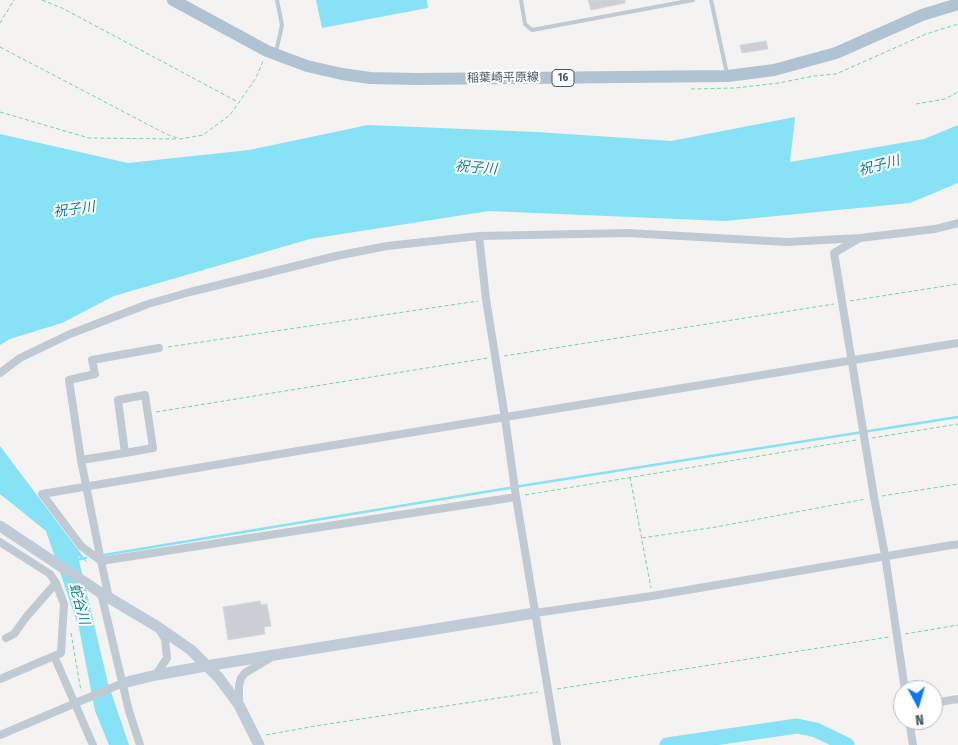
<!DOCTYPE html>
<html>
<head>
<meta charset="utf-8">
<style>
	body { margin:0 }
	#map { position:relative; width:958px; height:745px; overflow:hidden; background:#f5f2f2; font-family:"Fira Sans Condensed",sans-serif }
	canvas { display:block }
	.north { position:absolute; left:893px; top:680px; width:50px; height:50px; box-sizing:border-box; background:#fff; border:1px solid #b6bbc0; border-radius:50%; rotate:174deg; font-size:14px; font-weight:700; line-height:20px; text-align:center; color:#485662 }
	.north::after { content:''; display:block; margin:auto; width:18px; height:22px; background:#0978f8; clip-path:polygon(50% 0,100% 100%,50% 72%,0 100%) }
</style>
</head>
<body>
<div id="map">
<canvas width="958" height="745"></canvas>
<div class="north">N</div>
</div>
<script>
const ctx = document.querySelector('canvas').getContext('2d');
ctx.lineJoin = 'round';
function paint(path, color) { ctx.fillStyle = color; ctx.fill(path, 'evenodd'); }
const poly = rows => new Path2D(rows.map(r => 'M' + r).join(''));
function stroke(path, color, width, dash) { ctx.strokeStyle = color; ctx.lineWidth = width; ctx.lineCap = dash ? 'butt' : 'round'; ctx.setLineDash(dash || []); ctx.stroke(path); }
function write(font, color, halo, rows, align = 'center') {
  ctx.font = font + ' "Fira Sans Condensed","Noto Sans JP",sans-serif'; ctx.lineWidth = 4; ctx.setLineDash([]); ctx.textBaseline = 'middle'; ctx.strokeStyle = halo; ctx.fillStyle = color; for (const [text, x, y, turn = 0] of rows) {
    ctx.save(); ctx.translate(x, y); ctx.rotate((+turn || 0) * Math.PI / 180); ctx.textAlign = isNaN(turn) ? turn : align; if (halo) ctx.strokeText(text, 0, 0); ctx.fillText(text, 0, 0); ctx.restore();
  }
}
paint(poly([
	[316,0,427,0,428,8,322,28],
	[795,117,790,162,924,139,958,125,958,183,910,203,725,221,489,211,310,239,114,296,62,323,10,339,0,345,0,134,128,163,249,150,368,125,537,132,671,141],
	[0,446,88,563,78,556,108,683,129,745,109,745,95,711,79,628,46,531,0,494]
]), '#88e2f5');
stroke(poly([
	[104,555,527,485,958,417],
	[76,560,86,558]
]), '#88e2f5', 2.5);
stroke(poly([
	[667,745,797,726,816,730,847,745]
]), '#88e2f5', 15);
const building = poly([
	[588,0,625,0,625,3,591,10,588,0],
	[766,41,768,49,742,53,740,45,766,41],
	[260,601,261,605,267,604,271,626,264,627,265,634,228,640,223,607,260,601]
]);
paint(building, '#cccfd5');
stroke(building, '#d6d8de', 1);
stroke(poly([
	[42,0,62,8,238,102],
	[0,23,14,0],
	[0,47,166,134,180,139,203,135,230,115,256,78,263,61],
	[691,89,735,88,779,83,814,76,836,74,926,34,958,24],
	[916,104,945,99,958,92],
	[0,112,89,138,178,139],
	[850,301,958,284],
	[168,347,478,301],
	[504,356,834,304],
	[156,412,488,358],
	[872,438,958,424],
	[630,477,651,588],
	[525,495,856,440],
	[882,496,958,484],
	[642,538,716,527,866,499],
	[71,633,81,691],
	[905,634,958,625],
	[557,689,889,637],
	[266,735,315,726,538,692]
]), '#72d6a2', 1, [4, 2.5]);
stroke(poly([
	[521,0,525,24,532,30,693,0],
	[711,0,727,74],
	[276,52,282,25,277,0]
]), '#bfcad3', 4);
stroke(poly([
	[479,236,486,299,505,418,516,497,557,745],
	[858,239,834,253,874,497,885,555,905,690],
	[0,373,20,358,70,334,148,304,190,292,336,256,387,246,479,236,628,233,787,242,860,238,935,229,958,223],
	[81,460,125,453,153,448,145,395,118,400,125,453],
	[0,542,50,574,56,583,64,604,61,653,54,656],
	[101,561,81,546,42,494,304,450,958,343],
	[101,561,81,460,69,380,95,374,92,360,159,348],
	[101,593,129,711,140,745],
	[109,598,101,561,516,497],
	[535,613,652,596,958,544],
	[6,638,14,634,27,616,56,583],
	[156,675,167,658,165,639,160,631],
	[0,679,54,656,93,745],
	[239,703,239,686,241,678,245,673,270,658],
	[933,703,958,699],
	[909,720,913,745],
	[0,735,123,683]
]), '#bfcad3', 8);
stroke(poly([
	[0,526,101,593,158,627,191,650,219,678,239,705,259,745],
	[123,683,156,675,206,666,535,613]
]), '#bfcbd7', 11);
stroke(poly([
	[173,0,267,51,307,66,342,74,370,78,416,79,728,76,774,70,836,53,922,15,958,4]
]), '#b0c3d3', 12);
for (const [x, y, w] of [
	[563,78,22]
]) { const box = new Path2D(); box.roundRect(x - w / 2, y - 8.5, w, 17, 4); ctx.fillStyle = '#fff'; ctx.fill(box); stroke(box, '#485662', 1); }
write('bold 11px', '#485662', null, [
	["16",563,78]
]);
write('12px', '#485662', '#fff', [
	["稲葉崎平原線",503,78,-1]
]);
write('italic 14px', '#037f9b', '#fff', [
	["祝子川",879,166,-15],
	["祝子川",476,168,4],
	["祝子川",74,210,-8],
	["蛇谷川",79,604,75]
]);
</script>
</body>
</html>
